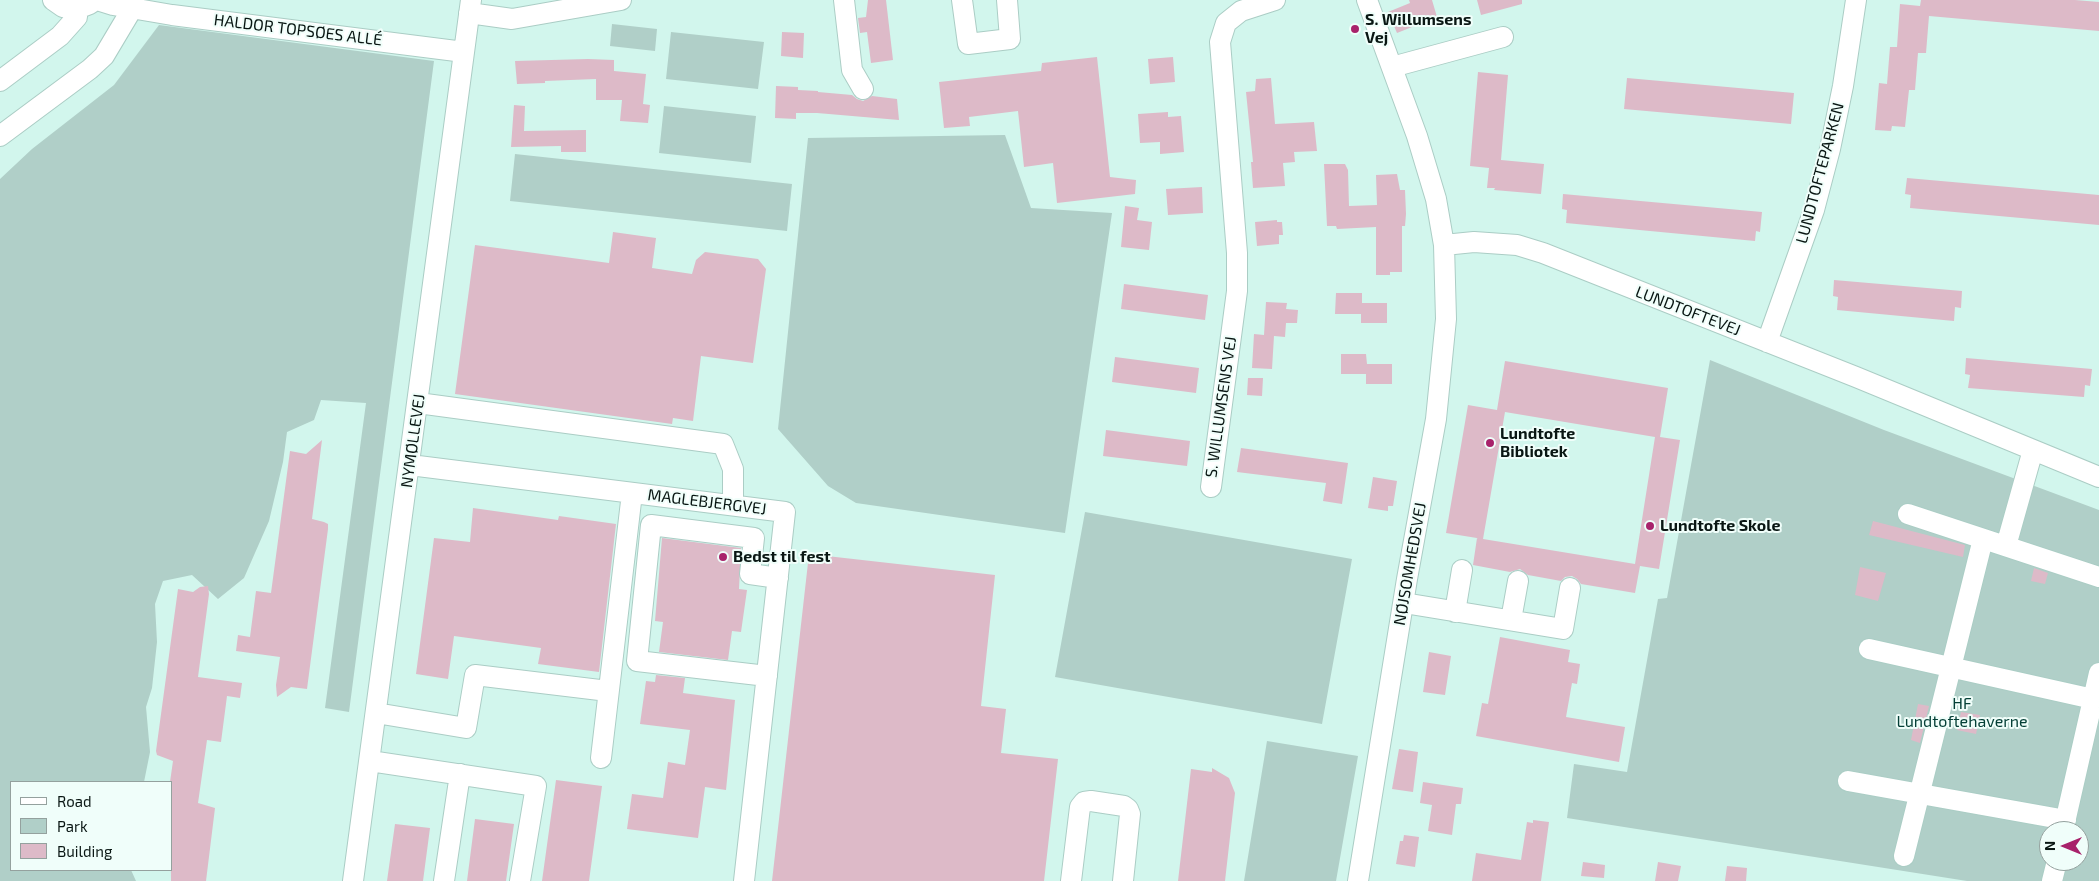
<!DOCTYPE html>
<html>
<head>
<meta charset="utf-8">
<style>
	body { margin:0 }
	#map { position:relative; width:2099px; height:881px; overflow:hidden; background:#d2f6ed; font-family:"Exo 2",sans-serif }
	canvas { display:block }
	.legend { position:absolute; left:10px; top:781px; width:162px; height:90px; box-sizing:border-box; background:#f0fefa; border:1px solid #94a19e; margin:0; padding:6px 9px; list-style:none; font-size:15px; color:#091613 }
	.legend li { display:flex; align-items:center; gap:10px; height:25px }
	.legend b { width:25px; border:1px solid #94a19e }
	.north { position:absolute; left:2039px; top:821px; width:50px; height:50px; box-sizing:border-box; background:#f0fefa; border:1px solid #94a19e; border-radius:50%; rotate:270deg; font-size:14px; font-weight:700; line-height:20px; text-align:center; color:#091613 }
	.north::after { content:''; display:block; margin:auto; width:18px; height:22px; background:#a8226b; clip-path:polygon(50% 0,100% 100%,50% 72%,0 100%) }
</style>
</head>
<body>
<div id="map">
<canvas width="2099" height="881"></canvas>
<ul class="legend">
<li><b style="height:6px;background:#fff"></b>Road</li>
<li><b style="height:14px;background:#b0cfc8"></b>Park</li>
<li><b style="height:14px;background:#ddbac8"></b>Building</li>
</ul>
<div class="north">N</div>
</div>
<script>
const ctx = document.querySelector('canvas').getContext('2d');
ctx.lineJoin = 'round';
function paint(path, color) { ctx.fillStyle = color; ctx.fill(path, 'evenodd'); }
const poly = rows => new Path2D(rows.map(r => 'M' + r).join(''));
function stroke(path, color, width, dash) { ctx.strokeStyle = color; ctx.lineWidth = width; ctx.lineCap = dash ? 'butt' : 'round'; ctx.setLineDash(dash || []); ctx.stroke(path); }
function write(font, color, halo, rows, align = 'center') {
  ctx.font = font + ' "Exo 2",sans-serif'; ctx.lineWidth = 4; ctx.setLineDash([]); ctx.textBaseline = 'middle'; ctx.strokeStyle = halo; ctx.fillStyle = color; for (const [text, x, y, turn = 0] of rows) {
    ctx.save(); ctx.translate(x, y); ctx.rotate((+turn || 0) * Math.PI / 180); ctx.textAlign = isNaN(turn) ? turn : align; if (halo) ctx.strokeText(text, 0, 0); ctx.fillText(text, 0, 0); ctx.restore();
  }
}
paint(poly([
	[612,24,657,29,655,51,610,46],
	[159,25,434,61,349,712,325,708,366,403,321,400,314,420,287,432,283,462,269,521,244,578,218,599,192,575,163,581,155,604,157,642,152,688,146,707,150,752,144,782,11,782,11,870,131,870,136,881,0,881,0,179,32,149,114,85],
	[671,32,764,42,758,89,666,79],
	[664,106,756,116,751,163,659,153],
	[1005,135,1031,208,1112,213,1065,533,856,503,828,486,778,429,808,138],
	[515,154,792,184,787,231,510,201],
	[1710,360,1884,430,2099,510,2099,881,1967,881,1567,818,1574,764,1627,772,1658,599,1667,598],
	[2049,831,2079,831,2079,861,2049,861],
	[1085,512,1352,559,1322,724,1055,677],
	[1267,741,1358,756,1336,881,1244,881]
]), '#b0cfc8');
paint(poly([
	[868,0,886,0,893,60,871,63,867,32,860,33,858,18,866,17],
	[1409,0,1432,0,1437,17,1397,33,1388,12,1410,3],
	[1477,0,1522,0,1522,4,1481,15],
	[1921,0,2075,0,2099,2,2099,31,1929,16,1926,53,1918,53,1915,90,1909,90,1905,127,1892,126,1891,131,1875,130,1879,83,1887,84,1890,47,1897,47,1900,4,1920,6],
	[782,32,804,33,803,58,781,56],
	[1097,57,1110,177,1136,180,1135,194,1057,203,1053,163,1024,167,1018,111,969,117,970,126,944,128,939,82,1041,71,1042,63],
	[1173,57,1175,82,1150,84,1148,59],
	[588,59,614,60,614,71,646,74,643,104,650,105,648,123,620,121,622,100,596,100,596,79,545,81,545,83,517,84,515,61],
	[1478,72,1508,75,1501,160,1544,164,1541,194,1494,190,1495,188,1487,188,1489,168,1470,166],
	[1271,78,1275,124,1314,122,1317,151,1294,152,1295,162,1283,163,1285,186,1253,188,1251,162,1253,162,1246,92,1255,91,1256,79],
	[1627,78,1794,93,1791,124,1624,109],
	[776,86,798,87,798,90,818,91,818,92,852,95,857,99,863,101,872,96,897,99,899,120,817,113,796,113,796,119,775,118],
	[514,105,525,106,524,131,586,130,586,152,561,152,561,146,511,147],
	[1168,112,1168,117,1181,116,1184,152,1160,154,1160,142,1140,143,1138,114],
	[1324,164,1345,164,1348,170,1349,206,1377,205,1376,175,1397,174,1400,190,1405,190,1406,214,1405,226,1402,226,1402,272,1390,272,1390,275,1376,275,1376,227,1337,229,1336,226,1327,226],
	[1907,178,2099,195,2099,225,1910,208,1911,195,1905,194],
	[1202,187,1203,213,1168,215,1166,189],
	[1563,194,1762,212,1760,232,1756,231,1755,241,1566,223,1567,210,1562,209],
	[1125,206,1139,208,1137,220,1152,222,1149,250,1121,247],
	[1277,220,1277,222,1282,222,1283,235,1279,235,1279,244,1257,246,1255,222],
	[613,232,656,238,652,268,692,274,696,260,705,252,758,259,766,269,753,363,701,356,693,421,673,418,672,424,455,394,475,245,609,263],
	[1834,280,1962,291,1961,308,1955,307,1954,321,1837,310,1838,297,1833,296],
	[1124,284,1208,295,1205,320,1121,309],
	[1336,293,1362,293,1362,303,1387,303,1387,323,1361,323,1361,314,1335,314],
	[1266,302,1287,303,1286,309,1298,310,1297,323,1286,323,1285,337,1274,336,1272,369,1252,368,1254,334,1264,335],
	[1341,354,1366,354,1367,364,1392,364,1392,384,1366,384,1366,374,1341,374],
	[1115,357,1199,368,1196,393,1112,382],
	[1966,358,2092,369,2090,386,2085,385,2084,397,1968,388,1970,375,1965,374],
	[1505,361,1668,388,1660,437,1680,440,1659,569,1640,566,1635,593,1581,584,1577,579,1572,576,1565,577,1561,581,1528,575,1520,569,1510,572,1473,565,1477,538,1635,564,1655,437,1505,412,1483,539,1446,533,1468,405,1497,410],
	[1248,378,1263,378,1262,396,1247,395],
	[1106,430,1190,441,1187,466,1103,456],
	[322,440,312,519,324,522,328,524,328,529,307,689,291,687,277,697,276,685,280,657,236,651,238,635,250,637,256,591,271,593,290,451,306,454],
	[1241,448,1348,463,1342,504,1323,501,1326,483,1237,472],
	[1373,477,1397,481,1393,506,1388,506,1388,511,1368,508],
	[473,508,558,520,559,516,616,524,599,672,538,664,541,648,454,636,448,679,416,674,434,538,470,542],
	[1873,521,1965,545,1963,557,1869,535],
	[662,538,741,548,739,589,747,590,741,632,732,631,728,660,659,652,663,622,655,621],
	[809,554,995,575,981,706,1006,709,1001,753,1058,759,1044,881,772,881],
	[1860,567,1886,573,1878,601,1855,595],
	[2034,568,2048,573,2045,584,2031,581],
	[208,586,209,594,198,677,242,683,240,698,227,696,221,742,207,740,198,803,215,808,206,881,171,881,170,782,173,761,157,755,156,751,178,589,193,592,200,587],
	[1500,637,1570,650,1568,662,1580,664,1577,684,1572,683,1566,717,1625,727,1619,762,1476,736,1482,703,1488,704],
	[1429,652,1451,656,1445,695,1423,692],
	[656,675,685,678,683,693,735,700,726,790,705,787,698,838,627,829,632,794,663,798,668,762,685,765,690,730,640,724,646,681,655,682],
	[1918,704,1929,706,1920,743,1911,740],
	[1961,712,1980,715,1976,734,1957,730],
	[1399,749,1418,752,1413,792,1392,789],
	[1212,768,1229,778,1235,793,1225,881,1178,881,1191,769,1212,772],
	[556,780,602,786,589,881,542,881],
	[1423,782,1463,788,1461,804,1456,804,1452,835,1428,831,1432,805,1420,803],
	[475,819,514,824,506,881,467,881],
	[1533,820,1549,822,1541,881,1472,881,1476,853,1521,860,1527,822,1533,823],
	[395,824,430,828,423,881,387,881],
	[1404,835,1419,837,1415,867,1396,864,1400,841,1403,841],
	[1583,862,1605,865,1604,878,1581,876],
	[1658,862,1681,866,1678,881,1655,881],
	[1727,866,1747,868,1746,881,1725,881]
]), '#ddbac8');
const minor = poly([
	[53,0,63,7,77,9,90,4],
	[97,0,113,5,172,15,464,52],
	[844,0,852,70,863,89],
	[962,0,968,44,1010,39,1007,0],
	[469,13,512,19,621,0],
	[1392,67,1503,37],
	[0,81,60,36,77,17,77,9],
	[0,136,90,69,104,56,132,9],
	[1444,245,1474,242,1517,245,1543,253,1856,377,2099,477],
	[1767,342,1814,210,1830,149,1843,86,1856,0],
	[418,403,723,444,733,469,733,505],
	[410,465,785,512,744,881],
	[1211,487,1237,291,1237,253,1220,42,1226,23,1241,11,1275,0],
	[1908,514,2099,577],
	[2006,546,2033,450],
	[1404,603,1563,629,1570,588],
	[1455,612,1462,570],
	[1511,620,1518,581],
	[1869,649,2093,699],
	[767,676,637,661,651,525,754,538,750,574,778,578],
	[376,713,466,728,475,675,608,691],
	[601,758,632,493],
	[370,761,536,786,520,881],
	[1848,781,2066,820],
	[2063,831,2099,673],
	[1904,856,1983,539],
	[353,881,471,0],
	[444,881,460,774],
	[1071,881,1080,807,1084,802,1091,801,1124,806,1128,809,1130,814,1123,881],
	[1358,881,1407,579,1436,419,1446,319,1444,245,1436,199,1417,136,1367,0],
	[2052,881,2057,861]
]);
stroke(minor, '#abcdc5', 22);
stroke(minor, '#fff', 20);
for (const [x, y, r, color] of [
	[1355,29,5,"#a8226b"],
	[1490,443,5,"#a8226b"],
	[1650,526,5,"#a8226b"],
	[723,557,5,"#a8226b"]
]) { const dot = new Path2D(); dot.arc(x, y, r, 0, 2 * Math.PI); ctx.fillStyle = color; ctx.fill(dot); stroke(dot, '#f0fefa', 2); }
write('bold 16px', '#091613', '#f0fefa', [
	["S. Willumsens",1365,20],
	["Vej",1365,38],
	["Lundtofte",1500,434],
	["Bibliotek",1500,452],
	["Lundtofte Skole",1660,526],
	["Bedst til fest",733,557]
], 'left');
write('16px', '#091613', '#f0fefa', [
	["HALDOR TOPSØES ALLÉ",298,30,7],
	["LUNDTOFTEPARKEN",1820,173,-75],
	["LUNDTOFTEVEJ",1688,311,21],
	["S. WILLUMSENS VEJ",1221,407,-82],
	["NYMØLLEVEJ",413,441,-82],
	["MAGLEBJERGVEJ",707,502,7],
	["NØJSOMHEDSVEJ",1410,564,-80]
]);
write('16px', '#054037', '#f0fefa', [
	["HF",1962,704],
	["Lundtoftehaverne",1962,722]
]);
</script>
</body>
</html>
